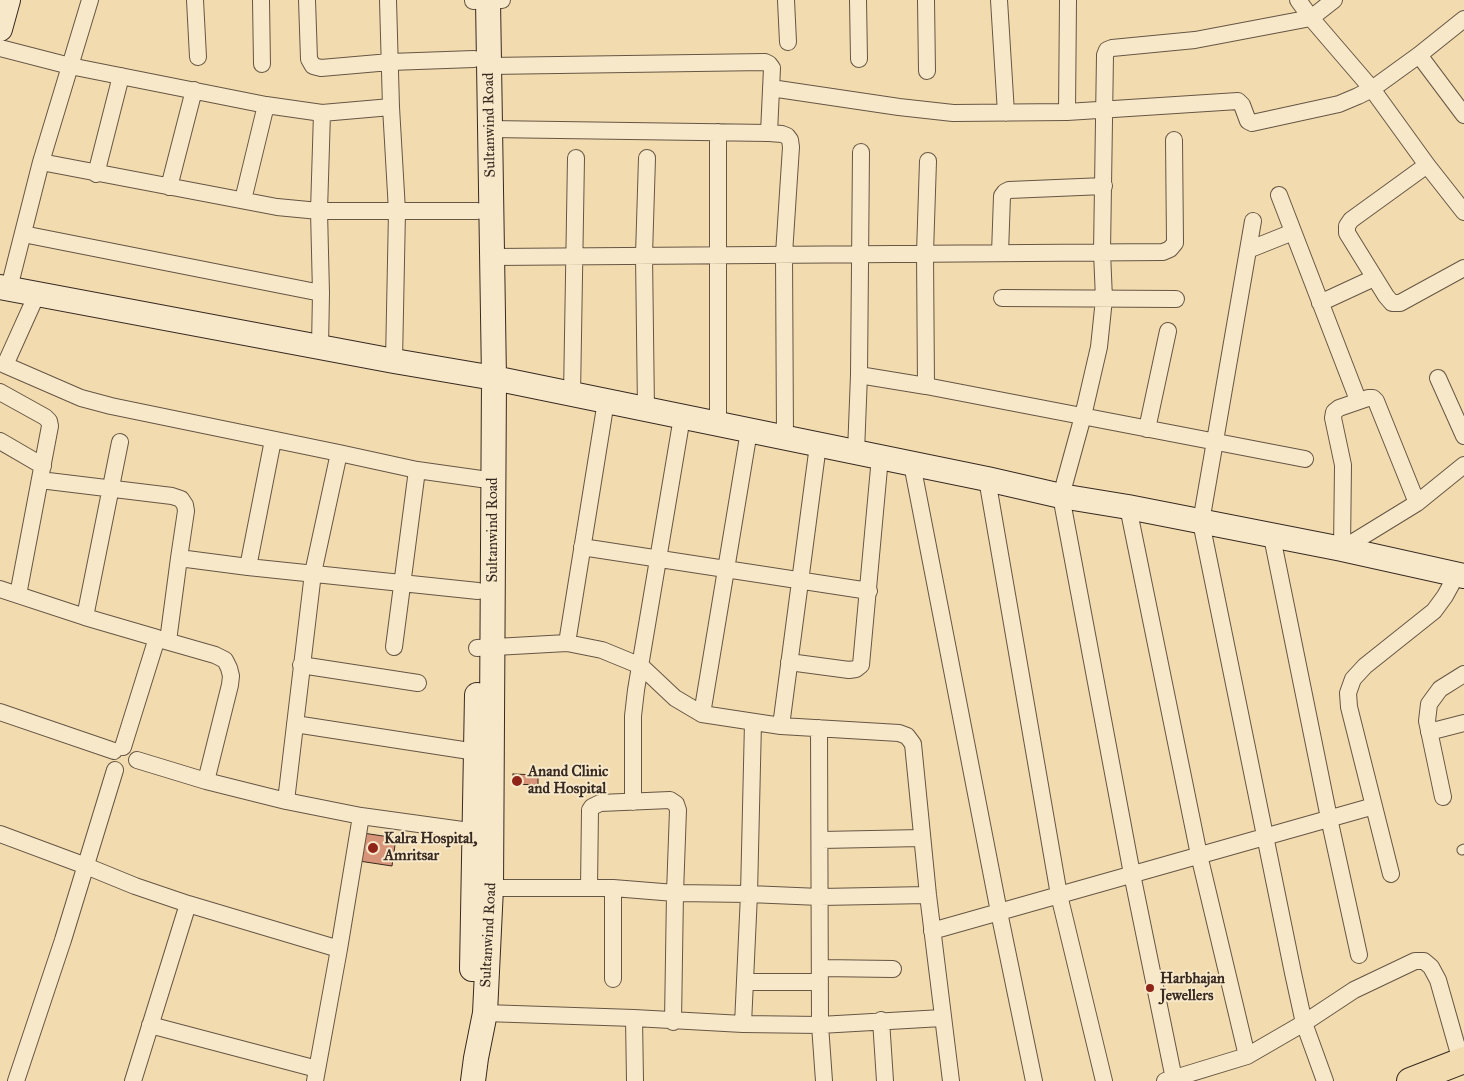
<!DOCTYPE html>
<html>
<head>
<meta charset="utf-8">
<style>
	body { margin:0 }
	canvas { display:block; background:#f2dbae }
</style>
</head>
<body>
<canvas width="1464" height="1081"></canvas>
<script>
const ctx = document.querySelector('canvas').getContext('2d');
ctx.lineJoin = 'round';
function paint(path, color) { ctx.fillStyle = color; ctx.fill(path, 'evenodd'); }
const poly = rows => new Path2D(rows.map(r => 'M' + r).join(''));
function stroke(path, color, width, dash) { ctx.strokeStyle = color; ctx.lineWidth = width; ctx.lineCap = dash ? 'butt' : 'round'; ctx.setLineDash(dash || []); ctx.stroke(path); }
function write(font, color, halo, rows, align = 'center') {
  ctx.font = font + ' "IM FELL Great Primer",serif'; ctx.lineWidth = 4; ctx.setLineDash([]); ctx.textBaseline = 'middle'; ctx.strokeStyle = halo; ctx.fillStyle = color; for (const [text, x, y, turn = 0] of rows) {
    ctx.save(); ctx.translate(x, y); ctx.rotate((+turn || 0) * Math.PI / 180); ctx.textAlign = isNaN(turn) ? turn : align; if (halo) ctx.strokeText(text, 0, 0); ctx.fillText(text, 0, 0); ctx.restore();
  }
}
const building = poly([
	[513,774,538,775,538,785,513,784,513,774],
	[363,833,396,838,392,866,359,861,363,833]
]);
paint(building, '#d89479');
stroke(building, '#372a21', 1);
const lane = poly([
	[1462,850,1464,849]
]);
const street = poly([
	[195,0,198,57],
	[261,0,262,64],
	[307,0,309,59,313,66,321,68,390,62,474,59],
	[388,0,391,107,397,211,394,361],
	[786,0,788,42],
	[858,0,859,59],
	[926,0,927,71],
	[999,0,1006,113],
	[1298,0,1311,18,1334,0],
	[473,1,502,0],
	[0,48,70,66,266,105,322,113,319,211,321,293,320,347],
	[1419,55,1464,115],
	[489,66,765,62,769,64,772,68,769,133,490,129],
	[771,88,899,107,953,113,1067,112,1238,101,1242,105,1248,121,1252,123,1339,104,1358,96,1372,89,1419,55,1464,19],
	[1067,112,1068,0],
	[322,113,391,107],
	[718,132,718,423],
	[769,133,782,134,787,136,790,140,791,147,784,254,785,438],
	[41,162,277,207,319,211,477,211],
	[1427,165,1351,220,1347,226,1347,233,1386,296,1392,303,1400,303,1464,268],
	[96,174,121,76],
	[169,187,194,90],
	[1279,195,1358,400],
	[243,200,266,105],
	[1253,221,1201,522,1293,973,1304,1023,1325,1081],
	[23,234,321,293],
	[1248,250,1293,232],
	[1000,253,1002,196,1005,192,1009,190,1104,186],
	[492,257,1163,252,1170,249,1175,243,1174,140],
	[9,288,41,162,90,0],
	[37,294,5,365,81,398,111,406,339,453,313,573,286,801],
	[1002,298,1176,299],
	[1320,303,1374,278],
	[859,375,926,386,1305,459],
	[1438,378,1464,436],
	[926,386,925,253,928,161],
	[0,392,45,417,49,421,50,426,18,595],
	[572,395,576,158],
	[646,410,644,255,647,158],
	[1147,429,1168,331],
	[0,441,43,466],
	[856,452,859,375,861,152],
	[339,453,417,470,481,479],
	[912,464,999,912,1034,1081],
	[987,479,1059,895,1104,1081],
	[40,480,172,496,181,499,185,505,186,511,179,558],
	[1128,507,1199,855,1247,1056],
	[1272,537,1329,818,1359,955],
	[582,547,869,591],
	[1342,549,1343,465,1333,418,1334,412,1339,408,1368,398,1373,398,1376,401,1417,503],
	[1342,549,1417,503,1464,465],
	[248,567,273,440],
	[0,589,85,617,157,638,123,747],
	[85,617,120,442],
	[159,639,215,655,225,660,229,668,231,676,230,685,206,781],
	[168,641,179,558,248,567,478,591],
	[567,643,606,401],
	[394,647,417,470],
	[477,648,567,643,602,650,641,666,675,698,702,714,781,726,899,733,907,736,913,744,928,895,951,1081],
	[789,662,849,670,856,669,861,665,880,457],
	[301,665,418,683],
	[0,712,114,751],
	[702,714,749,431],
	[295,724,476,752],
	[781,726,818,445],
	[819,728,820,1025,824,1081],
	[1429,732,1464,723],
	[137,760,206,781,286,801,361,816,484,833],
	[1443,797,1427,721,1429,704,1440,689,1464,674],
	[633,802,633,716,636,690,682,417],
	[0,834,86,866,135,886,188,904,339,949,315,1081],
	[821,840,922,838],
	[1391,874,1349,707,1348,693,1353,679,1365,666,1434,611,1445,596,1457,574],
	[491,888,613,888,675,893,749,894,820,897,928,895],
	[589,888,590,810,592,807,600,803,670,800,676,804,678,810,675,893,673,1022],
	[932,931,1374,806],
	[339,949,361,816],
	[821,968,893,969],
	[613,979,613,888],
	[745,982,820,982],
	[485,1013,634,1018,743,1024,820,1025,942,1018],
	[634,1018,635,1081],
	[881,1020,885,1081],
	[743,1024,749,894,753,722],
	[150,1025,317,1069],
	[1174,1079,1132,874,1061,496,1083,416,1099,347,1104,299,1102,252,1105,55,1107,50,1112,48,1195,40,1311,18,1372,89,1427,165,1464,212],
	[16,1081,63,940,115,770],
	[133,1081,188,904],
	[1165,1081,1247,1056,1304,1023,1354,990,1415,961,1424,961,1431,967,1438,980,1461,1061]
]);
const secondary = poly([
	[0,29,8,0],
	[0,287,394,361,494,378,987,479,1061,496,1128,507,1342,549,1464,576],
	[472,969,477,695],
	[473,1081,476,1058,485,1013,491,888,494,378,488,0]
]);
const primary = poly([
	[1410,1081,1464,1060]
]);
stroke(lane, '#665644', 11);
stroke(street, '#665644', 18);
stroke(secondary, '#372a21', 26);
stroke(primary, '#372a21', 28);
stroke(lane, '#f7e8ca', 9);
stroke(street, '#f7e8ca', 16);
stroke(secondary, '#f7e8ca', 24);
stroke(primary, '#f2dbae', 26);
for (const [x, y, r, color] of [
	[517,781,6,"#8f2418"],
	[373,848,6,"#8f2418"],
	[1150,988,5,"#8f2418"]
]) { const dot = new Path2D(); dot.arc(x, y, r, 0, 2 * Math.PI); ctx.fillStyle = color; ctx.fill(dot); stroke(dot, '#f7e8ca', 2); }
write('15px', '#372a21', '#f7e8ca', [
	["Sultanwind Road",490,125,-91],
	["Sultanwind Road",493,530,-90],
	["Sultanwind Road",489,935,-87]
]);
write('bold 15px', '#372a21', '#f7e8ca', [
	["Anand Clinic",528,772],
	["and Hospital",528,789],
	["Kalra Hospital,",384,839],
	["Amritsar",384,856],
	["Harbhajan",1160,979],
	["Jewellers",1160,996]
], 'left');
</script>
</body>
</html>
